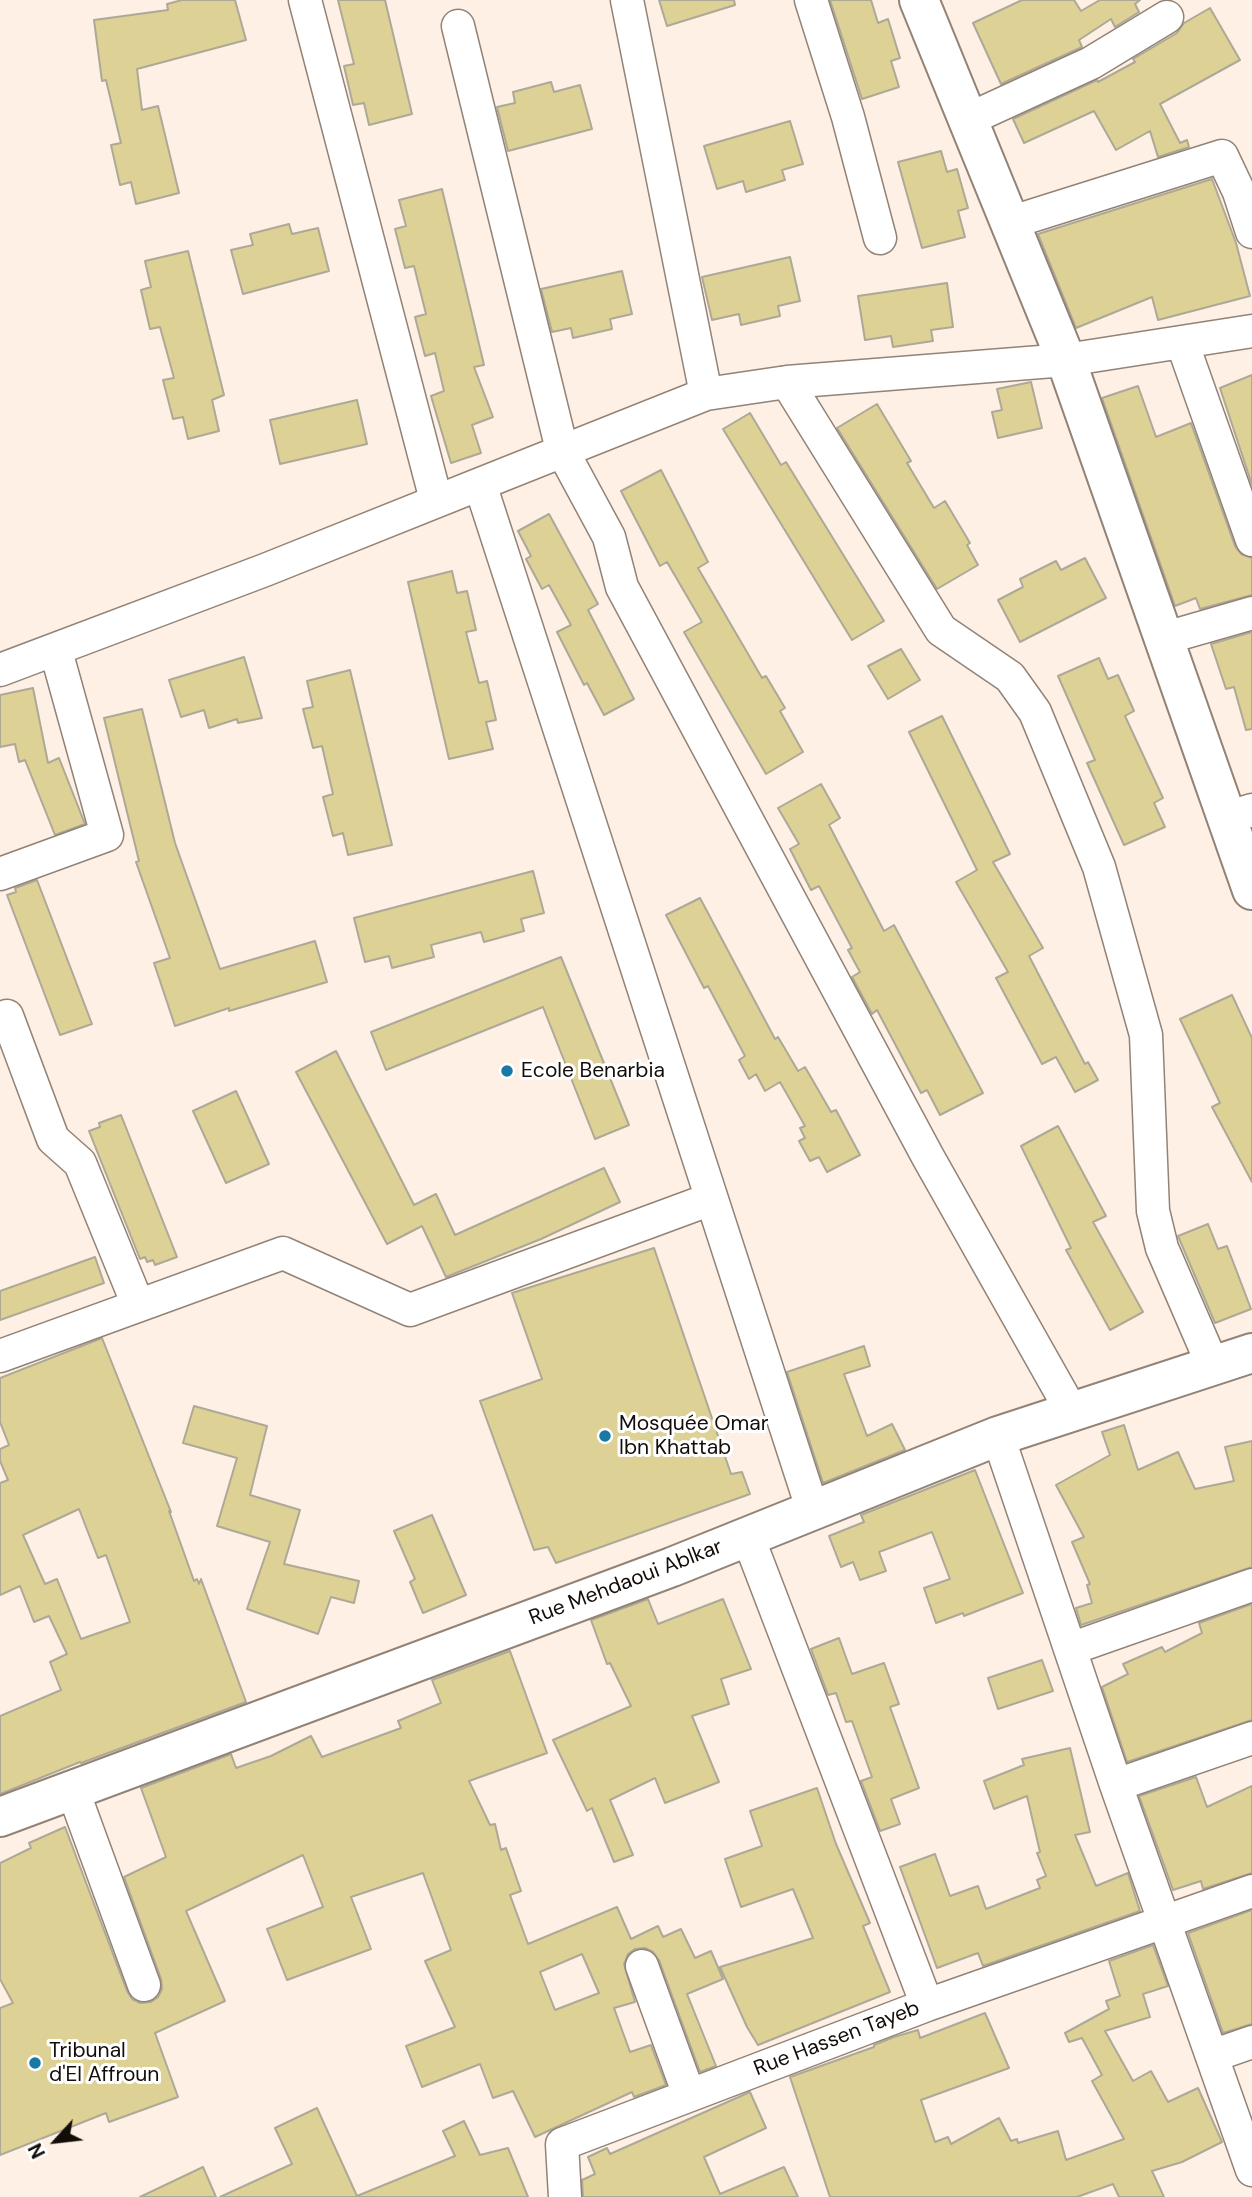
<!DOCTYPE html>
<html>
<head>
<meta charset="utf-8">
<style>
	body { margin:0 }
	#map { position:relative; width:1252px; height:2197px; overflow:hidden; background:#fef0e5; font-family:"DM Sans",sans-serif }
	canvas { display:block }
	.north { position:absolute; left:21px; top:2106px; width:70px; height:70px; -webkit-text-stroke:5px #fff; paint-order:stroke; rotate:243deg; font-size:19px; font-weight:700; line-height:28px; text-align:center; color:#130d09 }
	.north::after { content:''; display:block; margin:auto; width:24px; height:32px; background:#130d09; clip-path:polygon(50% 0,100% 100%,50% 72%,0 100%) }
</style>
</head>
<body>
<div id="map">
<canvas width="1252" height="2197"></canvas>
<div class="north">N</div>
</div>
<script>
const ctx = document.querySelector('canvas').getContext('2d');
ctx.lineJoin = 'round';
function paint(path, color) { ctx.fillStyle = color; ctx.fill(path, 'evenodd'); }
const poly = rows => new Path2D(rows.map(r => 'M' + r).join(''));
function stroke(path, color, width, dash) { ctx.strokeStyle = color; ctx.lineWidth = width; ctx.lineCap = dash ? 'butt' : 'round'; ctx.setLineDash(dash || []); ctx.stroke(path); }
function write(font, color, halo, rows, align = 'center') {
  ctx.font = font + ' "DM Sans",sans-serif'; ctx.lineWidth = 6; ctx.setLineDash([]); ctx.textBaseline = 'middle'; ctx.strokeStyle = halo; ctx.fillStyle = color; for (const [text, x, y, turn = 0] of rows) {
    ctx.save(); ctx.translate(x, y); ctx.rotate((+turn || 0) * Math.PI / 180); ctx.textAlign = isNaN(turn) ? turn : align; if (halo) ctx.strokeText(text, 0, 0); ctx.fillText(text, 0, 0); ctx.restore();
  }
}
const building = poly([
	[182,0,235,0,246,40,137,69,142,110,158,106,179,193,136,204,131,182,120,185,111,145,121,143,106,80,102,81,94,20,168,10,167,4,182,0],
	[338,0,385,0,412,114,369,125,364,103,353,105,344,66,354,64,338,0],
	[659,0,734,0,735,5,667,26,659,0],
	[830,0,871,0,878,23,888,19,900,58,891,61,899,87,862,99,830,0],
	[1022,0,1074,0,1081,11,1100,0,1140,0,1135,4,1139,12,1115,27,1111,19,1079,40,1082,47,1001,84,973,23,1022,0],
	[1210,8,1240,60,1160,104,1180,143,1187,140,1189,147,1158,157,1150,131,1116,150,1094,111,1024,143,1013,119,1097,80,1098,82,1135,62,1133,59,1177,33,1184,23,1210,8],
	[551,82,554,92,580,85,592,129,508,151,497,107,515,103,513,92,551,82],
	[790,121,803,164,782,170,785,180,746,192,743,181,717,189,704,146,790,121],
	[941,151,947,172,957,169,968,208,958,211,965,237,922,248,898,162,941,151],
	[1212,179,1236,243,1250,296,1158,320,1152,297,1076,328,1038,234,1212,179],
	[442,189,484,365,474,367,493,417,472,425,481,453,451,463,431,396,444,391,435,353,425,356,415,317,426,314,414,266,405,268,395,229,406,226,399,200,442,189],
	[289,224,292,234,318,228,329,271,243,294,231,250,253,245,250,234,289,224],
	[188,251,224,395,212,400,219,431,188,439,183,417,173,419,163,380,174,378,160,327,150,329,141,290,151,287,145,261,188,251],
	[790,257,800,301,778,306,780,316,741,325,739,314,712,320,702,277,790,257],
	[622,271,632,314,610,319,612,329,573,338,571,328,552,332,541,289,622,271],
	[947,283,953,327,931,330,933,341,893,347,891,336,865,340,858,296,947,283],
	[1252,375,1252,485,1220,388,1252,375],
	[1031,382,1042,428,998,438,992,412,1002,410,997,389,1031,382],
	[1138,386,1156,437,1191,423,1235,546,1241,554,1252,558,1252,595,1200,609,1196,598,1175,606,1102,398,1138,386],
	[357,400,367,444,280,464,270,420,357,400],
	[877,404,911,461,907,463,934,508,945,501,970,543,967,545,978,565,937,589,837,428,877,404],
	[750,413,781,465,786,462,884,621,852,640,723,429,750,413],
	[661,470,708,562,698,568,762,678,766,676,785,708,780,711,803,752,766,774,684,632,702,622,667,562,660,566,621,491,661,470],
	[549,514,598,604,588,610,634,699,604,715,587,683,584,685,557,632,571,625,549,585,542,589,526,559,531,556,518,531,549,514],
	[1085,558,1106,598,1020,642,998,600,1023,587,1020,579,1056,561,1061,570,1085,558],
	[452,571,457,593,467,591,476,630,466,632,479,683,487,681,496,720,486,722,493,749,449,759,408,582,452,571],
	[1252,632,1252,729,1246,730,1234,687,1226,689,1211,644,1252,632],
	[901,649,920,680,888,699,868,666,901,649],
	[244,657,262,718,238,723,237,719,209,728,204,710,181,717,169,680,244,657],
	[1099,658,1108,679,1118,675,1134,711,1125,716,1163,798,1154,803,1165,827,1124,845,1087,763,1095,760,1058,676,1099,658],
	[350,670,392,845,348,855,343,833,333,836,323,797,333,794,322,746,313,748,303,709,313,707,307,681,350,670],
	[33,688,48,763,59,758,85,824,55,835,25,760,19,762,15,744,0,747,0,695,33,688],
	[142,709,175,843,220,969,315,941,327,982,229,1011,229,1008,175,1026,154,963,170,958,136,862,139,861,104,718,142,709],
	[942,716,1010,854,993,862,1043,948,1029,956,1085,1064,1088,1062,1098,1080,1075,1092,1056,1057,1042,1064,996,978,1008,972,956,882,977,870,909,732,942,716],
	[821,784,840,818,829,825,884,931,894,925,983,1093,940,1115,927,1090,921,1093,877,1010,872,1014,852,977,860,972,848,950,852,948,819,886,811,890,790,849,799,844,778,808,821,784],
	[533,871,544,913,521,919,524,931,484,942,481,932,431,945,434,957,392,968,389,956,365,962,354,918,533,871],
	[37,880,92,1024,60,1035,7,895,16,892,15,888,37,880],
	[700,898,775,1039,778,1037,798,1071,805,1067,831,1112,836,1110,860,1155,827,1172,819,1157,810,1161,799,1141,805,1138,800,1128,805,1126,780,1082,765,1091,756,1074,749,1079,739,1060,745,1056,708,986,704,988,666,915,700,898],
	[561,957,629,1125,595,1139,543,1007,386,1070,371,1032,561,957],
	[1232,995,1252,1038,1252,1182,1212,1107,1220,1103,1180,1019,1232,995],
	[336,1051,414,1205,436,1194,455,1235,604,1168,620,1202,541,1239,446,1277,422,1226,387,1244,296,1072,336,1051],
	[236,1091,269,1164,226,1183,193,1111,236,1091],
	[121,1115,177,1257,155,1265,153,1260,147,1262,145,1257,140,1259,89,1131,100,1127,99,1123,121,1115],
	[1058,1126,1106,1216,1093,1222,1143,1312,1110,1330,1066,1250,1071,1248,1021,1146,1058,1126],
	[1208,1224,1218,1249,1227,1246,1251,1309,1215,1323,1178,1236,1208,1224],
	[654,1248,731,1474,742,1472,750,1494,556,1563,548,1547,534,1550,480,1401,542,1379,512,1293,654,1248],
	[95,1257,104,1283,0,1320,0,1291,95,1257],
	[102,1338,171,1512,169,1511,194,1581,197,1579,199,1584,201,1579,246,1702,81,1763,80,1762,0,1794,0,1716,61,1690,50,1662,67,1654,49,1616,34,1622,20,1586,0,1595,0,1483,8,1480,0,1461,0,1449,9,1445,0,1422,0,1378,102,1338],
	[79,1509,98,1558,106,1555,130,1622,81,1639,57,1579,45,1584,23,1535,79,1509],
	[864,1346,870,1366,844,1374,867,1436,892,1424,905,1450,823,1483,787,1372,864,1346],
	[194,1406,267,1426,250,1495,300,1510,284,1564,359,1581,354,1603,331,1597,318,1634,247,1609,270,1542,217,1526,237,1458,183,1443,194,1406],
	[1124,1425,1138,1470,1178,1452,1195,1489,1234,1481,1225,1447,1252,1441,1252,1567,1081,1625,1076,1608,1092,1603,1087,1585,1090,1584,1072,1542,1084,1537,1056,1485,1110,1455,1102,1432,1124,1425],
	[975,1470,1023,1593,964,1616,963,1613,936,1623,924,1588,950,1579,932,1532,879,1552,886,1571,860,1580,853,1562,841,1567,829,1536,864,1522,861,1515,975,1470],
	[432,1515,466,1595,423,1613,410,1582,415,1579,394,1531,432,1515],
	[648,1599,658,1624,723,1599,751,1669,721,1679,729,1704,692,1716,719,1782,665,1803,655,1778,610,1800,633,1855,614,1862,592,1808,587,1811,553,1740,631,1706,610,1663,607,1664,591,1620,648,1599],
	[1252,1604,1252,1720,1127,1762,1102,1687,1128,1674,1123,1664,1162,1647,1165,1652,1202,1633,1199,1623,1252,1604],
	[839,1638,852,1674,884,1663,899,1704,890,1707,919,1788,891,1799,900,1824,880,1831,861,1781,872,1777,852,1721,846,1722,836,1693,828,1695,811,1649,839,1638],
	[510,1651,547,1753,469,1781,490,1825,495,1824,501,1850,506,1848,521,1891,510,1895,528,1944,617,1907,631,1939,658,1926,663,1937,681,1929,695,1958,711,1951,723,1979,687,1994,716,2066,700,2072,659,1960,653,1952,645,1948,635,1949,628,1954,624,1964,635,2002,614,2008,630,2052,651,2045,666,2085,634,2097,632,2092,535,2137,513,2091,493,2098,480,2064,422,2087,406,2046,455,2027,425,1961,451,1950,423,1873,351,1897,371,1949,287,1980,267,1929,323,1907,303,1855,186,1911,225,2001,155,2033,178,2097,109,2122,106,2113,0,2155,0,2008,13,2003,0,1979,0,1863,31,1848,29,1843,65,1827,127,1991,132,1999,140,2003,151,2002,158,1997,162,1989,161,1979,124,1877,166,1857,141,1788,231,1754,236,1768,271,1756,311,1736,322,1757,401,1728,398,1721,441,1703,432,1680,510,1651],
	[582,1954,599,1993,555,2010,540,1972,582,1954],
	[1042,1660,1053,1691,998,1709,988,1678,1042,1660],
	[1070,1748,1090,1832,1075,1835,1096,1886,1128,1873,1140,1911,983,1966,978,1953,937,1968,900,1867,935,1854,950,1896,978,1886,986,1909,1040,1888,1037,1880,1046,1876,1037,1853,1040,1852,1027,1796,994,1809,984,1781,1024,1765,1022,1759,1070,1748],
	[1196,1777,1207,1807,1252,1786,1252,1873,1203,1889,1201,1881,1173,1890,1139,1796,1196,1777],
	[817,1788,836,1844,870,1923,863,1926,890,1992,758,2045,747,2027,720,1967,813,1938,793,1889,741,1907,725,1859,762,1846,750,1811,817,1788],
	[1252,1910,1252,2024,1223,2033,1188,1933,1252,1910],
	[1153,1945,1168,1986,1143,1994,1150,2017,1105,2031,1133,2081,1151,2071,1168,2102,1198,2088,1222,2142,1182,2162,1152,2171,1164,2197,1119,2197,1113,2184,1077,2197,830,2197,790,2077,874,2047,874,2045,894,2037,918,2030,920,2038,985,2013,1009,2068,921,2100,935,2142,948,2137,951,2144,999,2118,1011,2141,1017,2139,1018,2143,1058,2131,1066,2160,1124,2139,1092,2081,1102,2075,1082,2038,1069,2042,1065,2033,1109,2009,1106,2001,1120,1996,1109,1961,1153,1945],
	[750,2092,766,2128,704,2157,720,2194,784,2167,798,2197,583,2197,582,2180,595,2174,588,2157,607,2148,610,2154,750,2092],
	[317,2108,357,2196,455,2156,443,2131,464,2121,480,2155,508,2148,528,2197,220,2197,292,2164,275,2128,317,2108],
	[203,2167,216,2197,140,2197,203,2167]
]);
paint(building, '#ded195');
stroke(building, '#ada997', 2);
const street = poly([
	[305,0,436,500],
	[627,0,706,394],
	[811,0,848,117,880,238],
	[458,26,562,450,609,537,622,587,928,1157,1072,1412],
	[967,120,1091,63,1167,17],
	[1009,223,1222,156,1239,192,1252,232],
	[1182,342,1252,540],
	[787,382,941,630,1010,677,1035,712,1099,867,1146,1035,1153,1211,1162,1248,1213,1366],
	[480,484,706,394,787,382,1066,360,1252,331],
	[1162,639,1252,613],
	[0,670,265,570,480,484,813,1511],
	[1226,818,1252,810],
	[0,874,107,835,56,651],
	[7,1016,53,1139,80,1163,138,1305],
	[0,1356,283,1253,410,1310,711,1199],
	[998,1436,1116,1785,1252,2170],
	[748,1537,927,2005],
	[1070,1649,1252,1585],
	[1116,1785,1252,1738],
	[72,1788,144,1985],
	[642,1966,689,2095],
	[1212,2056,1252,2042],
	[565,2197,562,2144,927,2005,1252,1891]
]);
const secondary = poly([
	[919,0,1066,360,1252,890],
	[0,1817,672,1567,998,1436,1252,1353]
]);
stroke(street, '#928376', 35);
stroke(secondary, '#928376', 42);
stroke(street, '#fff', 32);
stroke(secondary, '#fff', 38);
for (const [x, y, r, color] of [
	[507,1071,7,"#1879a5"],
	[605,1436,7,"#1879a5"],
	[35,2063,7,"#1879a5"]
]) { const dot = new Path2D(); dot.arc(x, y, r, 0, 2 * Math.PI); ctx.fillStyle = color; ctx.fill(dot); stroke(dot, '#fff', 2.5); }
write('21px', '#130d09', '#fff', [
	["Ecole Benarbia",521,1071],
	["Mosquée Omar",619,1424],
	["Ibn Khattab",619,1448],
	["Tribunal",49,2051],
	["d'El Affroun",49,2075]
], 'left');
write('21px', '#130d09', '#fff', [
	["Rue Mehdaoui Ablkar",626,1583,-21],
	["Rue Hassen Tayeb",837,2039,-21]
]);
</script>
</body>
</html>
